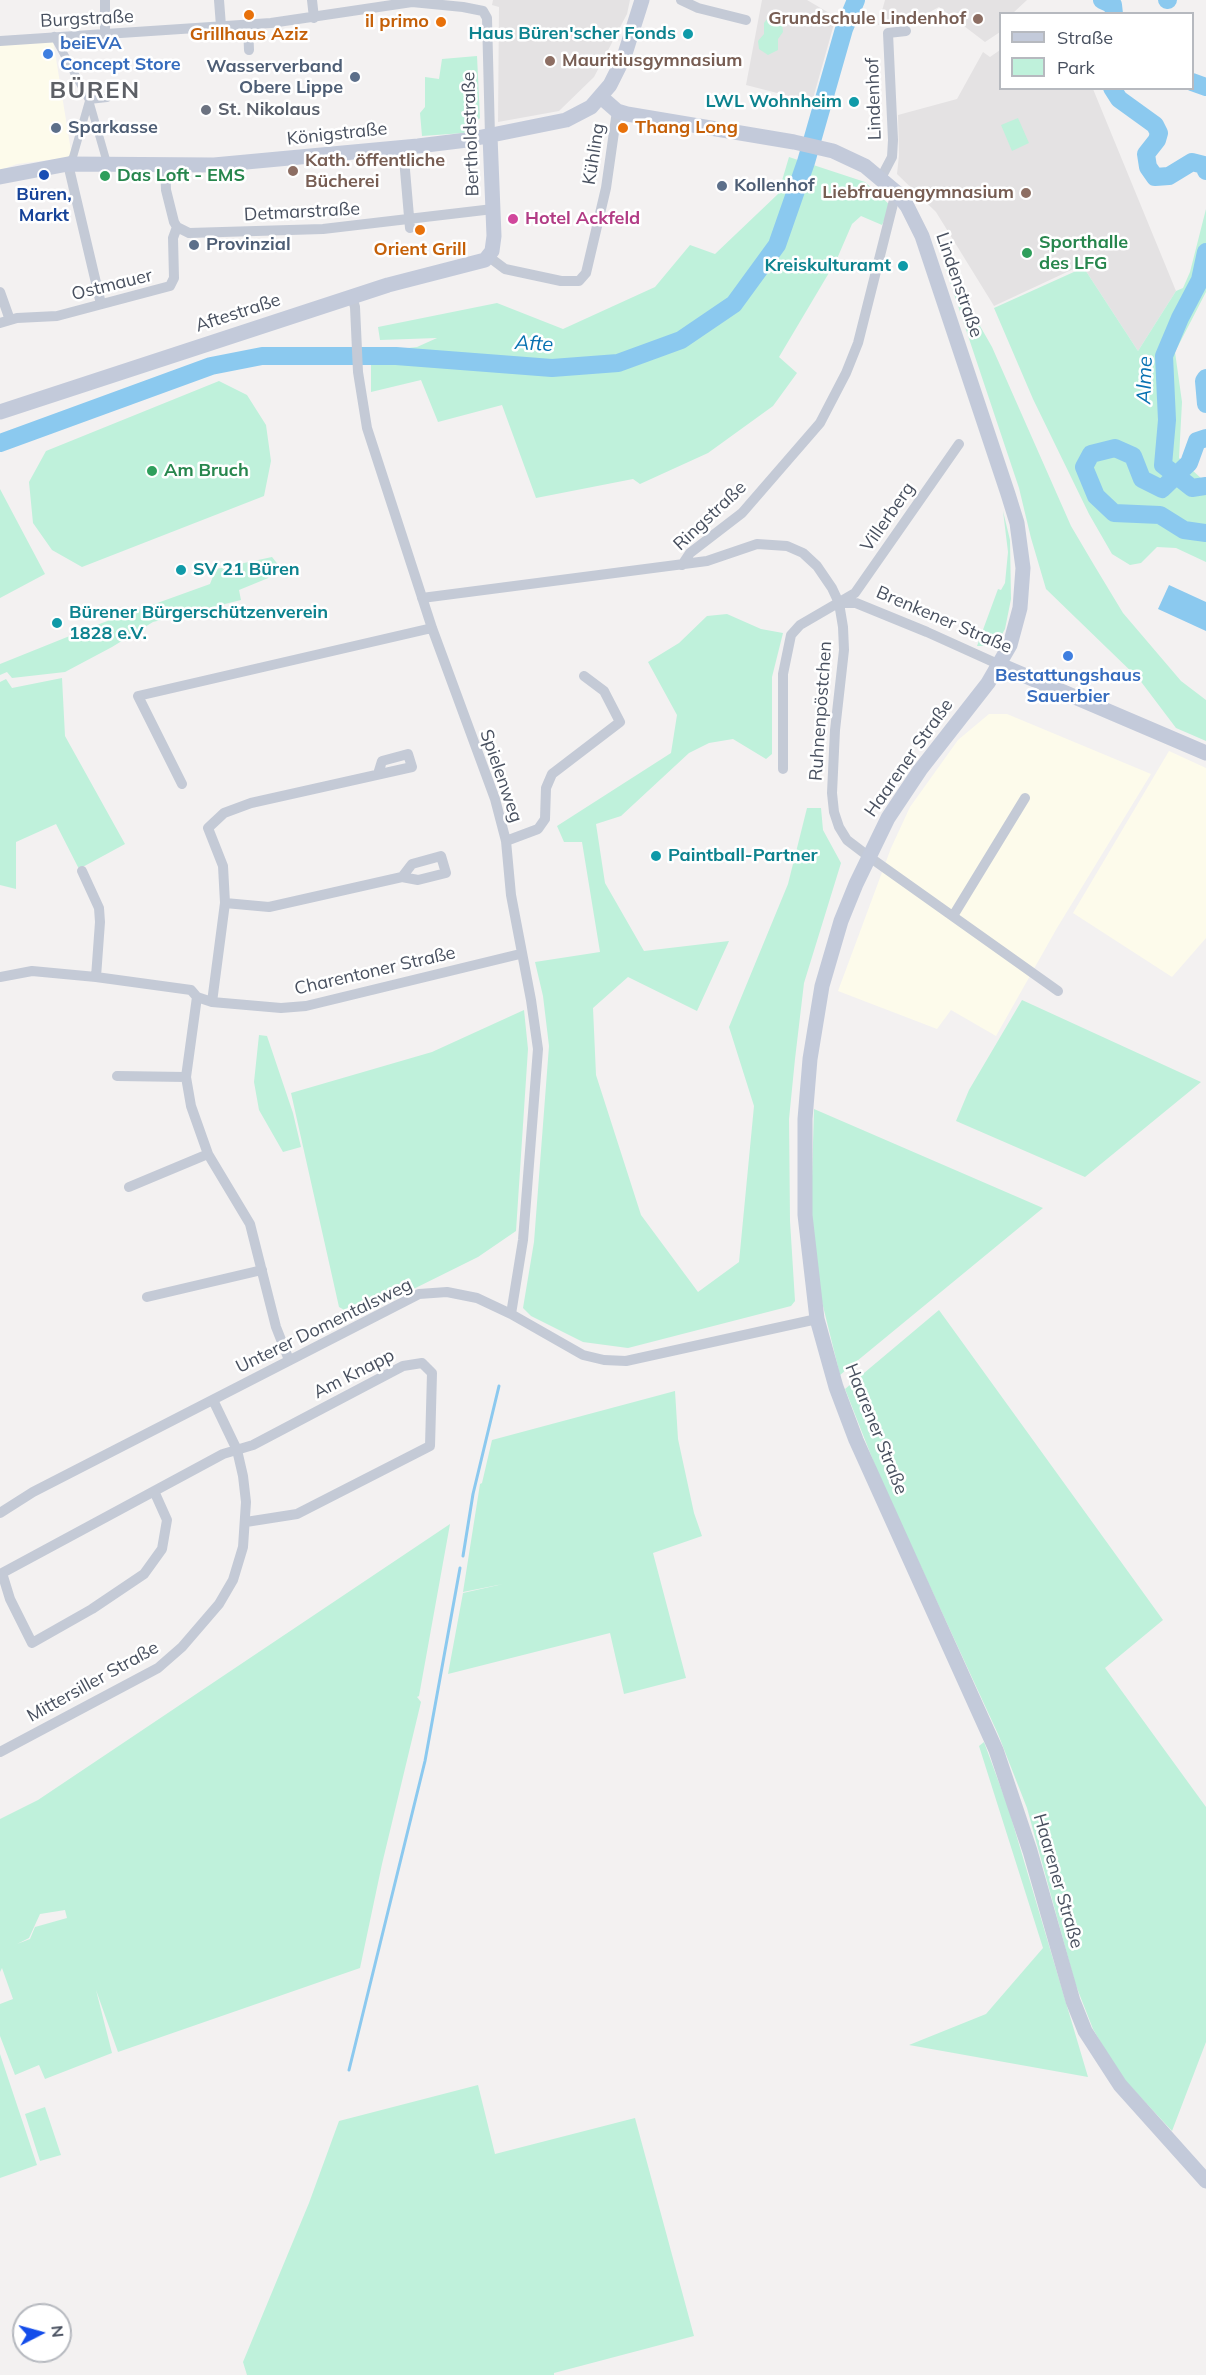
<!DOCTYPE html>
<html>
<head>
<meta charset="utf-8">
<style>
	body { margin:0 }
	#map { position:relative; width:1206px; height:2375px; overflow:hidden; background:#f3f1f1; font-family:Mulish,sans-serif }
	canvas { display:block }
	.legend { position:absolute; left:999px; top:12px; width:195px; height:78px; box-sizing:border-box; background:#fff; border:2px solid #b6b9bf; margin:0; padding:8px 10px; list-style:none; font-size:18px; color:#48505f }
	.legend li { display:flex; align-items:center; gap:12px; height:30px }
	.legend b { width:30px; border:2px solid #b6b9bf }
	.north { position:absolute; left:12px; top:2303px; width:60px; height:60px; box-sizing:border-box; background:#fff; border:2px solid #b6b9bf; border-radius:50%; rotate:84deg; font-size:16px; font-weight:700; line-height:24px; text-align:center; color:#48505f }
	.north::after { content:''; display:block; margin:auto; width:21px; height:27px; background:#144dea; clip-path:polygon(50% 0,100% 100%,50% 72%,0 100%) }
</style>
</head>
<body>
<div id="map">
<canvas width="1206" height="2375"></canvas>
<ul class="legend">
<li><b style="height:8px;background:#c3cada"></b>Straße</li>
<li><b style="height:16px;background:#bff1db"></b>Park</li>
</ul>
<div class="north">N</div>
</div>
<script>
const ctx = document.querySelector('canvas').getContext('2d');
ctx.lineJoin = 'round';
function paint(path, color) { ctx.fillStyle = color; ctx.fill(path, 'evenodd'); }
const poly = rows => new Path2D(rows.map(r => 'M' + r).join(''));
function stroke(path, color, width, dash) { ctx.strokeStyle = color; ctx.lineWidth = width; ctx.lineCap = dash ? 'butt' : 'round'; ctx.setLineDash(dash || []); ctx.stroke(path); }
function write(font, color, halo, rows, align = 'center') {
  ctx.font = font + ' Mulish,sans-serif'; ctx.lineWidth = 5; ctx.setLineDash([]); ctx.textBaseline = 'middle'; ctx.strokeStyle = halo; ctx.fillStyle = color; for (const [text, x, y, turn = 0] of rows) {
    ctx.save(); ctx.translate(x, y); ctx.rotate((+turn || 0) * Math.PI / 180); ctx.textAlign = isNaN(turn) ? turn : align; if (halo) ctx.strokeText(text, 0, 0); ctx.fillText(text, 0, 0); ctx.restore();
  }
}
paint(poly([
	[53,40,72,157,17,164,0,170,0,45],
	[989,714,1007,714,1151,774,1057,928,996,1036,951,1010,937,1029,838,991,891,848,910,807,958,740],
	[1169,751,1206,768,1206,938,1172,977,1073,913]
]), '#fdfbeb');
paint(poly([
	[493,0,630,0,627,14,594,77,559,111,498,122,499,7,492,5],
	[762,0,807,0,836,17,812,102,746,85],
	[885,0,1027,0,1013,13,1000,14,1000,32,985,42,939,7,904,26,878,25],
	[1000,50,1000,88,1093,89,1176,291,1138,351,1082,265,994,306,936,212,897,174,899,155,898,115,957,99,983,52,990,57]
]), '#e4e2e3');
paint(poly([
	[773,17,782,23,783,32,778,39,778,50,768,55,759,49,758,41,764,34,764,23,767,19],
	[477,56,480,118,464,133,422,136,420,113,425,107,425,77,439,79,442,59],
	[1018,118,1029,143,1012,151,1001,125],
	[789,157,865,182,891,206,882,225,861,216,852,224,836,261,779,357,797,373,773,406,708,453,640,484,633,479,536,498,502,405,438,422,421,380,371,392,371,352,417,347,437,338,380,340,378,327,497,303,563,329,655,287,690,245,715,254,778,194],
	[1206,209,1206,292,1175,352,1182,402,1179,458,1203,480,1206,480,1206,562,1176,548,1157,547,1141,563,1130,565,1112,554,1089,514,1033,399,994,308,1076,271,1082,265,1138,351,1176,291,1183,288,1190,272],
	[943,261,992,347,1071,526,1094,565,1123,613,1181,681,1206,700,1206,741,1176,728,1139,679,1046,589,1031,538,1019,488],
	[219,381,247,395,266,425,271,461,264,496,82,567,52,550,33,523,29,482,46,451],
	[0,489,45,574,0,598],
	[1003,511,1010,540,1011,599,1005,629,999,640,988,646,977,646,998,589,1001,590,1005,583,1008,552],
	[272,557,280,567,278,574,239,590,241,600,153,622,112,647,65,672,12,678,7,672,0,675,0,664,102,623,210,584,216,569],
	[727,614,761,629,783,633,772,677,772,754,766,759,733,739,709,743,689,753,621,816,596,824,605,883,644,951,729,941,697,1011,628,977,593,1008,596,1075,641,1215,698,1292,739,1262,754,1106,729,1027,788,884,807,808,821,808,823,830,841,863,804,983,795,1059,789,1119,790,1221,795,1301,791,1306,628,1348,583,1342,531,1316,523,1308,534,1242,549,1046,543,996,535,962,600,952,582,842,564,842,557,826,671,753,677,715,648,662,679,643,707,616],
	[62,678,65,736,125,844,79,869,56,824,16,842,16,889,0,885,0,682,6,679,12,688],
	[1022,1000,1201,1082,1085,1177,956,1121,969,1090],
	[524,1010,528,1049,516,1231,478,1257,357,1317,339,1307,291,1093,432,1052],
	[259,1035,267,1036,293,1113,301,1147,283,1152,259,1110,254,1082],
	[814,1109,1043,1208,840,1375,821,1298,811,1211],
	[939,1310,1163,1620,1105,1668,1206,1807,1206,2042,1172,2131,1133,2089,1126,2086,1093,2029,1075,1983,1027,1808,998,1734,880,1478,845,1389],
	[675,1391,678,1439,694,1513,702,1536,653,1553,686,1678,624,1694,610,1633,448,1674,463,1593,503,1584,463,1592,480,1484,482,1483,492,1440],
	[450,1524,419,1696,417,1697,421,1702,382,1864,360,1968,118,2052,96,1990,112,2053,45,2079,39,2065,15,2075,0,2036,0,2004,13,1999,2,1968,0,1972,0,1819,38,1800],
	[65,1910,67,1918,35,1927,30,1939,17,1944,29,1938,40,1914],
	[984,1742,1008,1807,1088,2077,909,2045,986,2014,1043,1948,979,1746],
	[0,2054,37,2165,0,2178],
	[478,2085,495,2154,635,2118,694,2336,554,2373,554,2375,247,2375,243,2362,309,2203,339,2121],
	[45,2107,61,2155,40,2161,25,2114]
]), '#bff1db');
paint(poly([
	[1169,585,1206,602,1206,631,1158,609]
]), '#8bc9ef');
stroke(poly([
	[463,1556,473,1494,499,1386],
	[349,2070,425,1761,460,1568]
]), '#8bc9ef', 3);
stroke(poly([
	[1102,0,1113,5,1114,14],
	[1167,0,1168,0],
	[1192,82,1206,87],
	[1112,88,1119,99,1155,125,1159,133,1157,140,1146,154,1148,167,1155,177,1169,176,1192,162,1204,165,1206,171],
	[1206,252,1200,280,1180,318,1164,356,1167,420,1163,465,1192,488,1206,486],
	[1206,378,1204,381,1206,404],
	[1206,438,1197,441,1189,463,1162,489,1142,479,1133,456,1115,448,1091,454,1084,467,1096,496,1114,513,1160,515,1184,530,1206,533],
	[0,443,211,366,262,356,396,356,552,368,618,363,681,340,734,304,777,245,806,162,844,29,856,0]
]), '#8bc9ef', 18);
stroke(poly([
	[54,36,89,100,107,163],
	[89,100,107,98],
	[68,164,73,157,89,101]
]), '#c4cad6', 8);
stroke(poly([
	[219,0,221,26],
	[312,0,314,18],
	[681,0,698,8,746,20],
	[248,25,249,50],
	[105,34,105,0],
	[0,41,271,23,412,2,463,7,483,11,487,18,490,136],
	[403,147,410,228],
	[68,164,101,304],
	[165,165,166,190,174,222,177,227,189,233,323,229,493,209],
	[881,178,892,157,893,140,888,33,906,31],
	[489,257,505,269,561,281,579,281,586,273,606,188,617,111],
	[0,292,10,320],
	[352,297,355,307,358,372,367,428,432,628,495,799,506,841,511,895,531,1000,538,1049,523,1240,511,1314],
	[0,323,17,318,57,316,170,286,174,278,173,238,177,227],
	[682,565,690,553,742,513,820,423,846,373,858,343,896,192],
	[422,598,707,561,757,544,787,546,803,553,817,566,832,588,839,603,843,627,844,650,835,730,832,793,834,812,839,827,847,840,868,856,1058,991],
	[839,603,856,603,927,632,1000,665],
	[783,769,783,674,791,635,800,625,855,593,959,444],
	[182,784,138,696,432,628],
	[506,841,538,829,545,819,546,788,552,774,620,722,604,691,584,676],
	[82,871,99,908,100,922,96,977],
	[225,903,269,907,402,877,418,880,446,873,441,856,412,864,402,877],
	[953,916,1025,798],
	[0,977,32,971,96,977,191,990,197,997,212,1002,281,1008,306,1006,520,954],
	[197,997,186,1077,191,1106,208,1154,250,1224,276,1327,289,1360],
	[212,1002,225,903,223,866,208,828,224,813,251,803,412,767,408,754,382,761,378,774],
	[117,1076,186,1077],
	[129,1187,208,1154],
	[147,1297,262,1270],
	[154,1491,167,1520,162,1549,144,1574,92,1609,32,1643,10,1599,2,1573,223,1454,253,1445,403,1366,422,1363,432,1373,430,1446,297,1514,246,1522],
	[0,1513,33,1492,419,1294,447,1292,477,1298,511,1314,583,1355,604,1360,626,1361,817,1319],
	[0,1752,158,1668,182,1647,219,1604,233,1580,243,1547,246,1502,243,1476,237,1450,213,1400]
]), '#c4cad6', 10);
stroke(poly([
	[601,97,617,111,627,114,794,142,833,151,865,166,896,192,907,206,922,236,1008,494,1017,523,1023,568,1020,608,1010,645,988,683,920,770,888,818,856,884,841,921,822,986,810,1059,805,1119,805,1215,817,1319,836,1387,856,1440,996,1750,1030,1851,1073,2001,1085,2031,1120,2085,1206,2181],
	[0,177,68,164,214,165,418,146,467,140,566,120,591,107,610,85,624,57,642,0],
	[0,412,388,285,485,260,492,251,494,236,490,136],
	[1000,665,1206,753]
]), '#c3cada', 15);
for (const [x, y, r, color] of [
	[249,15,6,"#e8710a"],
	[978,19,6,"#8d6e63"],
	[441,22,6,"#e8710a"],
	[688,34,6,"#0f9aa8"],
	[48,54,6,"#3f7fe0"],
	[550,61,6,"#8d6e63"],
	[355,77,6,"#5c6f8a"],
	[854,102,6,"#0f9aa8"],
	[206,110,6,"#6b7280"],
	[56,128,6,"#5c6f8a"],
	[623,128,6,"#e8710a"],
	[293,171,6,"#8d6e63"],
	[44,175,6,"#1a4fb4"],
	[105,176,6,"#2e9e5b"],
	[722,186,6,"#5c6f8a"],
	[1026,193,6,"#8d6e63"],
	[513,219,6,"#d1479c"],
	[420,230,6,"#e8710a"],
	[194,245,6,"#5c6f8a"],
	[1027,253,6,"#2e9e5b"],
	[903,266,6,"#0f9aa8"],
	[152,471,6,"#2e9e5b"],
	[181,570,6,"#0f9aa8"],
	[57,623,6,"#0f9aa8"],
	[1068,656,6,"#3f7fe0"],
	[656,856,6,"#0f9aa8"]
]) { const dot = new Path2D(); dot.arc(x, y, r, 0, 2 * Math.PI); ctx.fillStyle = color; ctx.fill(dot); stroke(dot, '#fff', 2); }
write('18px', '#48505f', '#fff', [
	["Burgstraße",87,19,-3],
	["Lindenhof",874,99,-92],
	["Königstraße",337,134,-6],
	["Bertholdstraße",471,134,-92],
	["Kühling",594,154,-81],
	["Detmarstraße",302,212,-3],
	["Ostmauer",112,285,-14],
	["Lindenstraße",959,285,71],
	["Aftestraße",238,313,-18],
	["Ringstraße",710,516,-43],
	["Villerberg",888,517,-55],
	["Brenkener Straße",944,620,23],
	["Ruhnenpöstchen",821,711,-86],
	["Haarener Straße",909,758,-55],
	["Spielenweg",501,776,71],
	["Charentoner Straße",375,971,-13],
	["Unterer Domentalsweg",324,1326,-26],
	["Am Knapp",354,1374,-27],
	["Haarener Straße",876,1429,68],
	["Mittersiller Straße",93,1682,-29],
	["Haarener Straße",1058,1881,74]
]);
write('bold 18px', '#785e54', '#fff', [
	["Grundschule Lindenhof",966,19],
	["Mauritiusgymnasium",562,61,"left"],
	["Kath. öffentliche",305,161,"left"],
	["Bücherei",305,182,"left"],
	["Liebfrauengymnasium",1014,193]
], 'right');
write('bold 18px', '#c56008', '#fff', [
	["il primo",429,22,"right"],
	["Grillhaus Aziz",249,35],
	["Thang Long",635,128,"left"],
	["Orient Grill",420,250]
]);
write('bold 18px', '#0d838f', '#fff', [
	["Haus Büren'scher Fonds",676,34],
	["LWL Wohnheim",842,102],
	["Kreiskulturamt",891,266],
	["SV 21 Büren",193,570,"left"],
	["Bürener Bürgerschützenverein",69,613,"left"],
	["1828 e.V.",69,634,"left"],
	["Paintball-Partner",668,856,"left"]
], 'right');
write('bold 18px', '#366cbe', '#fff', [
	["beiEVA",60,44],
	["Concept Store",60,65],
	["Bestattungshaus",1068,676,"center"],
	["Sauerbier",1068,697,"center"]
], 'left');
write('bold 18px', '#4e5e75', '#fff', [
	["Wasserverband",343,67,"right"],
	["Obere Lippe",343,88,"right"],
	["Sparkasse",68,128],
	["Kollenhof",734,186],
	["Provinzial",206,245]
], 'left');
write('bold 18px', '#5b616d', '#fff', [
	["St. Nikolaus",218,110]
], 'left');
write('bold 18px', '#27864d', '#fff', [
	["Das Loft - EMS",117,176],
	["Sporthalle",1039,243],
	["des LFG",1039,264],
	["Am Bruch",164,471]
], 'left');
write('bold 18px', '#164399', '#fff', [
	["Büren,",44,195],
	["Markt",44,216]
]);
write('bold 18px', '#b23c85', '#fff', [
	["Hotel Ackfeld",525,219]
], 'left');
write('italic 20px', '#0872b2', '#fff', [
	["Afte",534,344,3],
	["Alme",1145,380,-88]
]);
ctx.letterSpacing = '1.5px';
write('bold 24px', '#5d6066', '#fff', [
	["BÜREN",95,91]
]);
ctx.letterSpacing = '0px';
</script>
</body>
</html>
